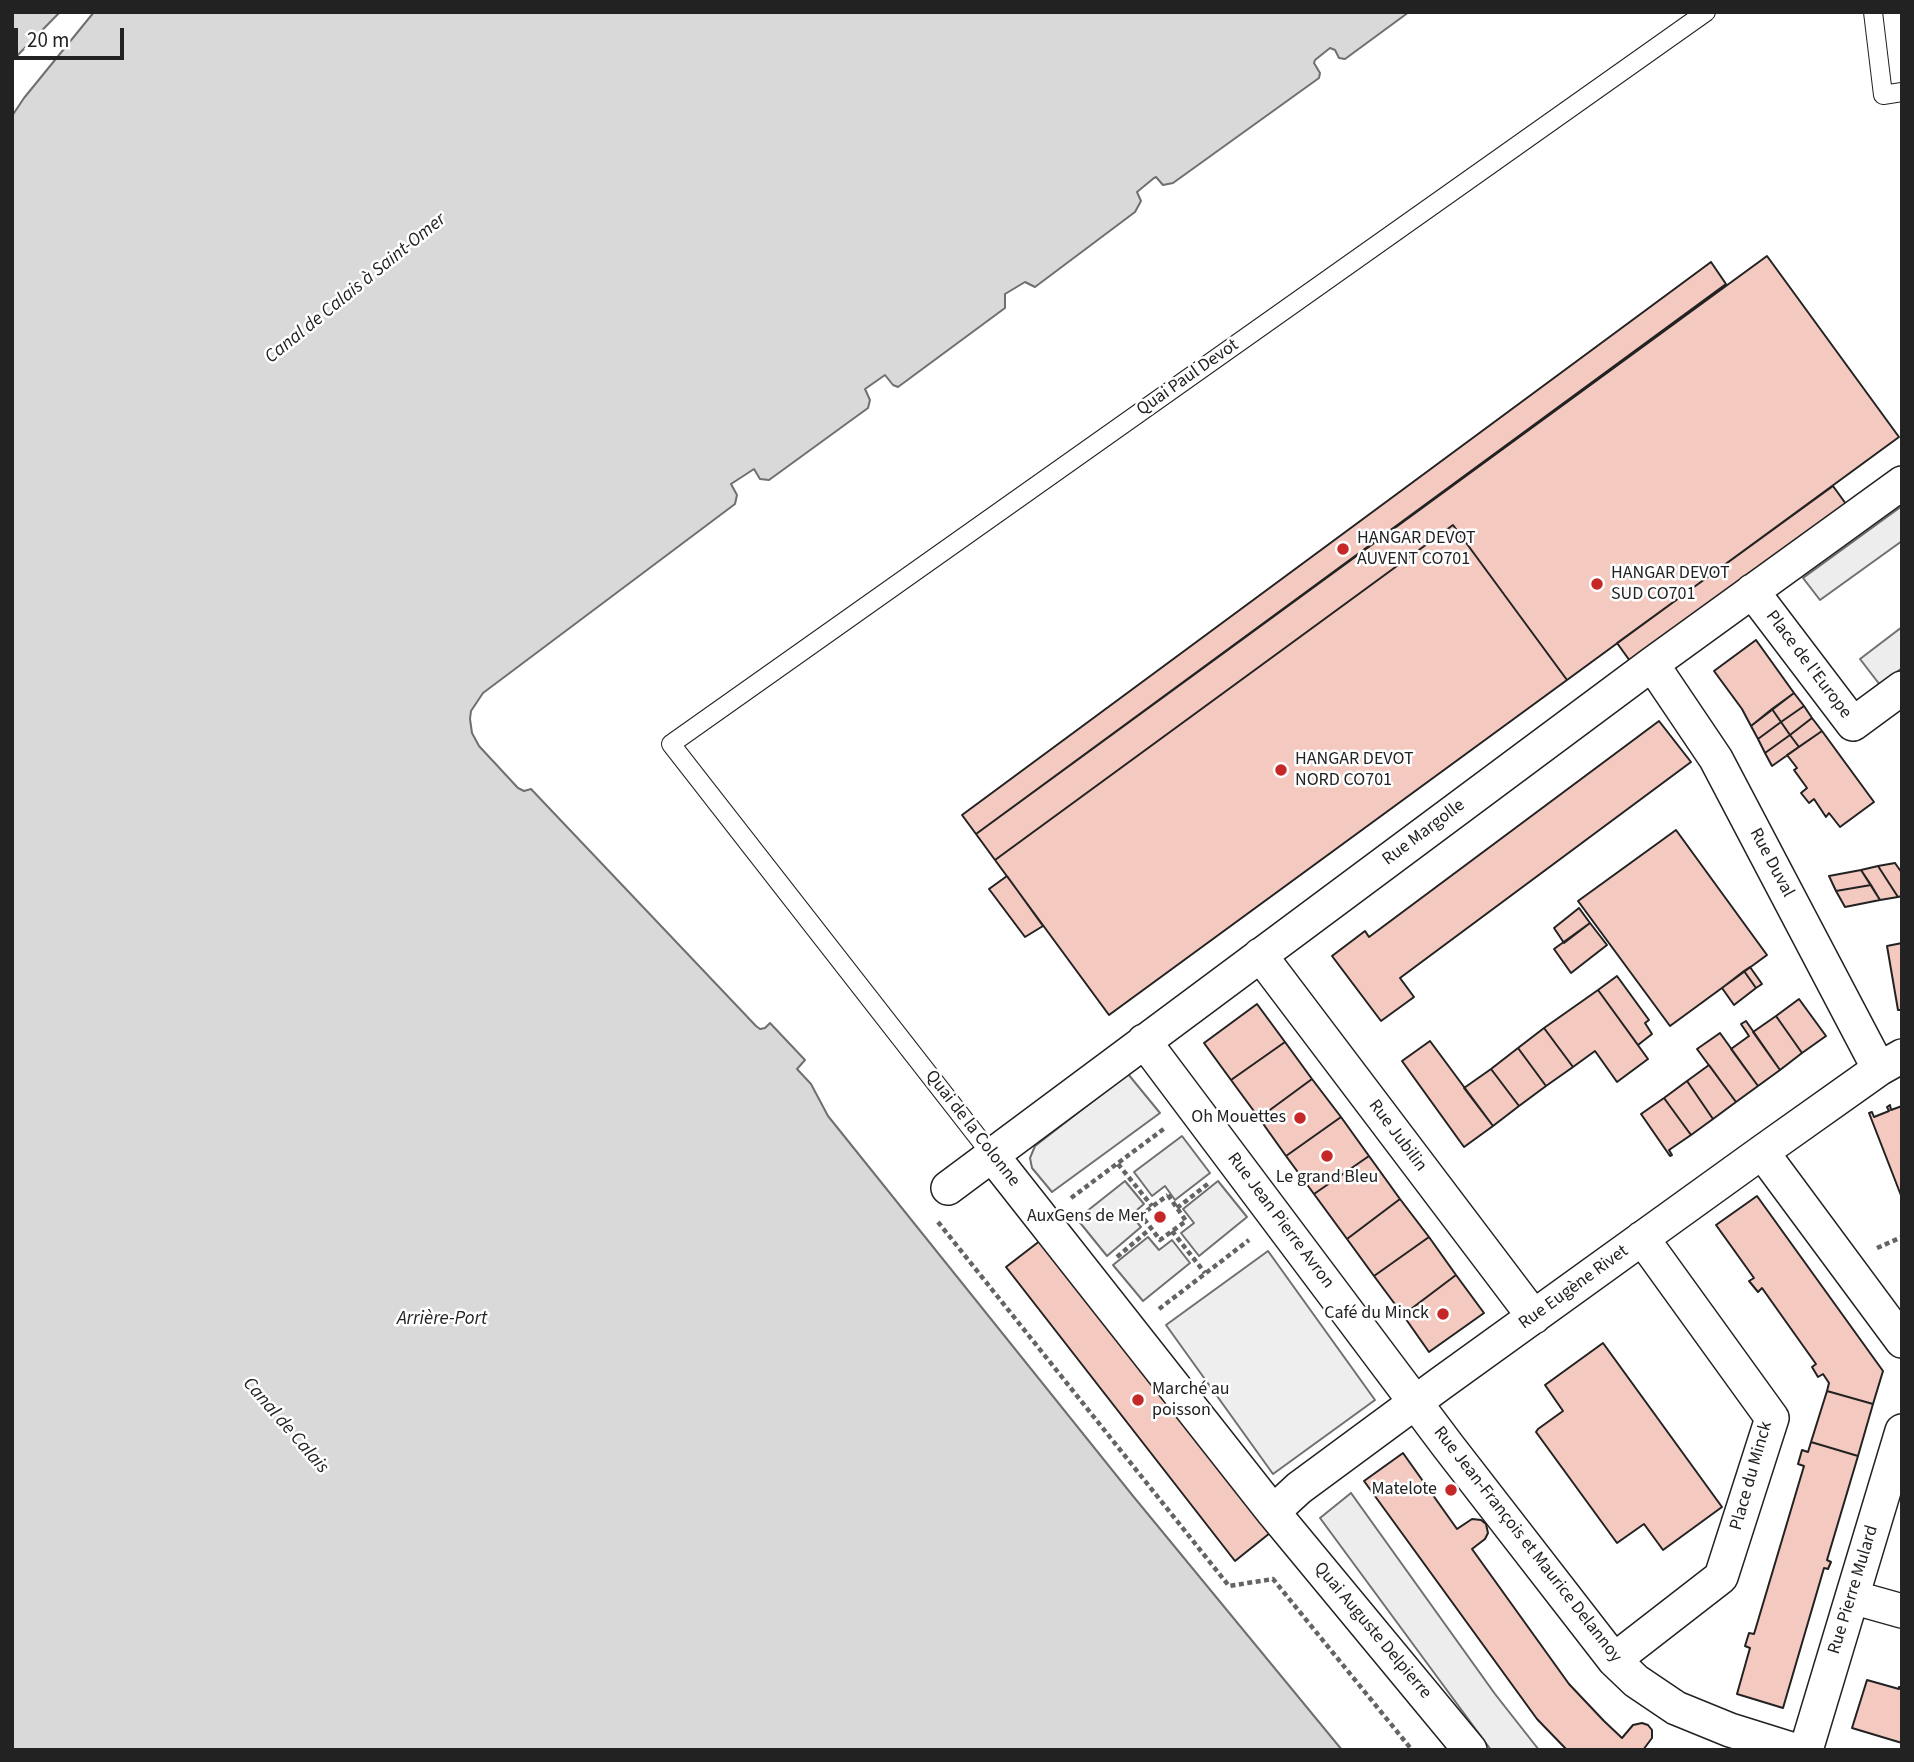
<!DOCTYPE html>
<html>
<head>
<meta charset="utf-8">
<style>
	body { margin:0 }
	#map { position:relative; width:1914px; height:1762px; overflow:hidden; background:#fff; font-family:"Source Sans 3",sans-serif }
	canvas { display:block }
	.frame { position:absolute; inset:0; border:14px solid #222; pointer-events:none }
	.scale { position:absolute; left:14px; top:28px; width:110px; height:32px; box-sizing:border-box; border:4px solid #222; border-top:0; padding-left:9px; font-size:21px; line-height:24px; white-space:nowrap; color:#222; -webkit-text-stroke:5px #fff; paint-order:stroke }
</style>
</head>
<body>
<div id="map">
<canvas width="1914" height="1762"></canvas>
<div class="frame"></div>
<div class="scale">20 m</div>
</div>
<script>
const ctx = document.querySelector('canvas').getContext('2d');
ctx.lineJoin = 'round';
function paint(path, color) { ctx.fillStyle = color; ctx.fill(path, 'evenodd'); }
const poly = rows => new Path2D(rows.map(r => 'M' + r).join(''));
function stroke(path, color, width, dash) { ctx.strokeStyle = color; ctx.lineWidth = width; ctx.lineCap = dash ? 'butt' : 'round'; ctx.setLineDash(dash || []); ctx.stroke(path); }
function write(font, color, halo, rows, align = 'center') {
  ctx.font = font + ' "Source Sans 3",sans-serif'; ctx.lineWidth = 5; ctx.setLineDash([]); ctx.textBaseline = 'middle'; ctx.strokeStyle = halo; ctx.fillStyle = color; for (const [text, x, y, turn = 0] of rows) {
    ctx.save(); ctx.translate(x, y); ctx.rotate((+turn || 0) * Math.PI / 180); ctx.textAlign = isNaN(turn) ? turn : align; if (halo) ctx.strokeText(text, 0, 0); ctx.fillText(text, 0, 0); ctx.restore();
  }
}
const green = poly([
	[1128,1074,1160,1113,1052,1192,1032,1168,1030,1158,1035,1146,1128,1074],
	[1182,1136,1210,1173,1175,1200,1165,1186,1152,1196,1134,1172,1182,1136],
	[1125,1181,1144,1204,1131,1215,1141,1227,1107,1256,1077,1219,1125,1181],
	[1218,1181,1247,1217,1199,1256,1181,1233,1194,1223,1183,1209,1218,1181],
	[1148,1237,1159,1250,1172,1240,1190,1263,1143,1301,1113,1265,1148,1237],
	[1268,1251,1375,1400,1273,1474,1166,1325,1268,1251]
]);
paint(green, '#eee');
stroke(green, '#6f6f6f', 2);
const parking = poly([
	[1902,506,1902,541,1820,600,1803,578,1902,506],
	[1902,627,1902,668,1880,685,1860,659,1902,627],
	[1351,1493,1495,1694,1539,1750,1491,1750,1320,1518,1351,1493]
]);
paint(parking, '#ededed');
stroke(parking, '#6f6f6f', 2);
const water = poly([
	[12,12,60,12,12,61,12,12],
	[94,12,1409,12,1345,59,1339,58,1335,50,1330,48,1315,60,1314,63,1320,73,1319,78,1173,183,1163,185,1156,177,1154,178,1137,192,1141,201,1135,212,1035,287,1025,282,1005,294,1005,308,898,387,893,385,885,375,865,389,870,400,868,408,769,480,760,479,754,469,731,484,737,495,735,504,483,693,471,711,470,719,472,733,479,746,518,788,524,791,531,789,756,1026,760,1029,765,1028,770,1023,805,1060,797,1069,811,1084,828,1116,1133,1496,1342,1750,12,1750,12,116,24,98,94,12]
]);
paint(water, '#d9d9d9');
stroke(water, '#6f6f6f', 2);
const building = poly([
	[1767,256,1899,437,1567,680,1453,525,995,860,976,834,1767,256],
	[1711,262,1726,284,976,834,962,815,1711,262],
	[1833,486,1846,504,1630,661,1617,643,1833,486],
	[1453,525,1567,680,1109,1015,995,860,1453,525],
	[1756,640,1794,693,1751,726,1742,709,1714,671,1756,640],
	[1794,693,1804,706,1781,722,1772,709,1794,693],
	[1804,706,1812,718,1790,735,1781,722,1804,706],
	[1772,709,1781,722,1758,739,1751,726,1772,709],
	[1812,718,1822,731,1799,747,1790,735,1812,718],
	[1659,721,1691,762,1400,978,1414,997,1381,1021,1332,956,1365,931,1369,937,1659,721],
	[1781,722,1790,735,1765,753,1758,739,1781,722],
	[1822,731,1874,802,1840,827,1829,813,1826,817,1814,799,1809,803,1801,793,1807,788,1794,770,1797,768,1787,755,1822,731],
	[1790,735,1799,747,1772,766,1765,753,1790,735],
	[1676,830,1767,955,1670,1026,1578,901,1676,830],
	[1895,863,1902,873,1902,896,1898,897,1878,866,1895,863],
	[1878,866,1898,897,1880,900,1861,870,1878,866],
	[1861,870,1871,885,1836,891,1829,876,1861,870],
	[1007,876,1043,926,1025,937,989,889,1007,876],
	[1871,885,1880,900,1845,907,1836,891,1871,885],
	[1579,908,1590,923,1564,943,1554,928,1579,908],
	[1590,923,1607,945,1571,973,1554,949,1590,923],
	[1902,943,1902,1010,1898,1010,1887,946,1902,943],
	[1750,967,1762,984,1756,988,1744,971,1750,967],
	[1744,971,1756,988,1734,1005,1722,988,1744,971],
	[1617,976,1649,1020,1645,1023,1652,1034,1638,1045,1598,990,1617,976],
	[1598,990,1648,1059,1617,1082,1595,1051,1573,1067,1544,1028,1598,990],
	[1799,999,1826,1036,1802,1053,1776,1016,1799,999],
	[1257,1004,1285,1042,1231,1080,1204,1043,1257,1004],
	[1776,1016,1802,1053,1780,1070,1753,1032,1776,1016],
	[1746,1021,1780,1070,1758,1086,1731,1049,1749,1036,1741,1024,1746,1021],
	[1544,1028,1573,1067,1546,1086,1518,1048,1544,1028],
	[1720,1033,1758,1086,1736,1102,1697,1049,1720,1033],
	[1430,1041,1493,1126,1464,1147,1402,1061,1430,1041],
	[1285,1042,1312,1079,1259,1118,1231,1080,1285,1042],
	[1518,1048,1546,1086,1519,1106,1491,1069,1518,1048],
	[1709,1065,1736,1102,1713,1119,1687,1081,1709,1065],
	[1491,1069,1519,1106,1493,1126,1464,1088,1491,1069],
	[1312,1079,1341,1117,1286,1156,1259,1118,1312,1079],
	[1687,1081,1713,1119,1691,1135,1664,1098,1687,1081],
	[1664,1098,1691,1135,1669,1150,1672,1155,1670,1156,1641,1114,1664,1098],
	[1890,1105,1891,1110,1902,1106,1902,1198,1869,1113,1872,1112,1874,1117,1889,1111,1887,1107,1890,1105],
	[1341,1117,1369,1156,1314,1194,1286,1156,1341,1117],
	[1369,1156,1400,1199,1347,1239,1314,1194,1369,1156],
	[1757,1196,1883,1371,1873,1404,1827,1391,1829,1383,1823,1374,1818,1377,1812,1367,1816,1364,1762,1288,1758,1292,1749,1281,1754,1278,1716,1225,1757,1196],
	[1400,1199,1429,1237,1374,1276,1347,1239,1400,1199],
	[1429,1237,1456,1275,1403,1315,1374,1276,1429,1237],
	[1041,1240,1270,1533,1235,1561,1006,1267,1041,1240],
	[1456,1275,1484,1313,1429,1352,1403,1315,1456,1275],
	[1603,1343,1722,1507,1663,1550,1644,1524,1617,1543,1536,1432,1538,1429,1563,1411,1545,1385,1603,1343],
	[1827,1391,1873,1404,1858,1456,1811,1442,1827,1391],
	[1811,1442,1858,1456,1827,1560,1831,1562,1828,1569,1824,1568,1783,1708,1737,1694,1750,1648,1745,1646,1749,1633,1754,1634,1804,1466,1798,1464,1802,1450,1808,1452,1811,1442],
	[1403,1453,1457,1529,1472,1519,1481,1520,1486,1524,1488,1533,1485,1539,1472,1549,1569,1684,1604,1721,1622,1738,1633,1725,1642,1723,1648,1725,1652,1730,1652,1738,1643,1750,1567,1750,1537,1719,1364,1481,1403,1453],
	[1867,1680,1899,1689,1899,1687,1902,1687,1902,1743,1852,1728,1867,1680]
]);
paint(building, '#f3c9c0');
stroke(building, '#222', 2);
const lane = poly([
	[1873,12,1883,95,1902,92],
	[991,1154,671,744,1706,12]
]);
const street = poly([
	[1752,591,1853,724,1902,688],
	[1652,664,1716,759,1879,1069],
	[1260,955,1534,1317],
	[1144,1041,1448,1446,1614,1660,1636,1681,1676,1708,1730,1730,1794,1750],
	[1762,1152,1902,1341],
	[991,1154,1273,1512,1470,1750],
	[948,1188,1652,664,1902,483],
	[1273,1512,1299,1488,1440,1384,1762,1152,1879,1069,1902,1056],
	[1852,1597,1902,1611],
	[1614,1660,1721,1577,1772,1418,1642,1238],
	[1806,1750,1902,1431]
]);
stroke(lane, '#222', 20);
stroke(street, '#222', 36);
stroke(poly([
	[1118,1164,1152,1206],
	[1168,1195,1186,1221,1160,1240,1141,1215,1168,1195],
	[1071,1198,1165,1128],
	[1177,1208,1209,1183],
	[938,1222,1229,1586,1273,1579,1412,1750],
	[1172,1231,1205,1273],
	[1877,1248,1902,1237],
	[1117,1257,1151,1228],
	[1159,1309,1249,1240]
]), '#646464', 4.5, [5, 3.5]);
stroke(lane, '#fff', 18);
stroke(street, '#fff', 33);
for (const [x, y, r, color] of [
	[1343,549,7,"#c62828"],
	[1597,584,7,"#c62828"],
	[1281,770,7,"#c62828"],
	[1300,1118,7,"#c62828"],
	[1327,1156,7,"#c62828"],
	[1160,1217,7,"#c62828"],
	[1443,1314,7,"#c62828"],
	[1138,1400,7,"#c62828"],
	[1451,1490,7,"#c62828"]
]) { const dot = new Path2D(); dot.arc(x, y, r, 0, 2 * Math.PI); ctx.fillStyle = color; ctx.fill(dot); stroke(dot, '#fff', 2.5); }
write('18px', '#222', '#fff', [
	["Quai Paul Devot",1188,378,-35],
	["Place de l'Europe",1808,665,53],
	["Rue Margolle",1424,833,-37],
	["Rue Duval",1771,863,62],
	["Quai de la Colonne",972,1129,52],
	["Rue Jubilin",1397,1136,53],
	["Rue Jean Pierre Avron",1280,1221,53],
	["Rue Eugène Rivet",1574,1288,-36],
	["Place du Minck",1752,1476,-74],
	["Rue Jean-François et Maurice Delannoy",1527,1545,52],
	["Rue Pierre Mulard",1854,1590,-73],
	["Quai Auguste Delpierre",1372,1631,50]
]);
write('18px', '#222', '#fff', [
	["HANGAR DEVOT",1357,539],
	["AUVENT CO701",1357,560],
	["HANGAR DEVOT",1611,574],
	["SUD CO701",1611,595],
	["HANGAR DEVOT",1295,760],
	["NORD CO701",1295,781],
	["Oh Mouettes",1286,1118,"right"],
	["Le grand Bleu",1327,1178,"center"],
	["AuxGens de Mer",1146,1217,"right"],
	["Café du Minck",1429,1314,"right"],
	["Marché au",1152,1390],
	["poisson",1152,1411],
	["Matelote",1437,1490,"right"]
], 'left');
write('italic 19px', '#222', '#fff', [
	["Canal de Calais à Saint-Omer",356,289,-39],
	["Arrière-Port",442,1320],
	["Canal de Calais",285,1426,49]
]);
</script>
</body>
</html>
